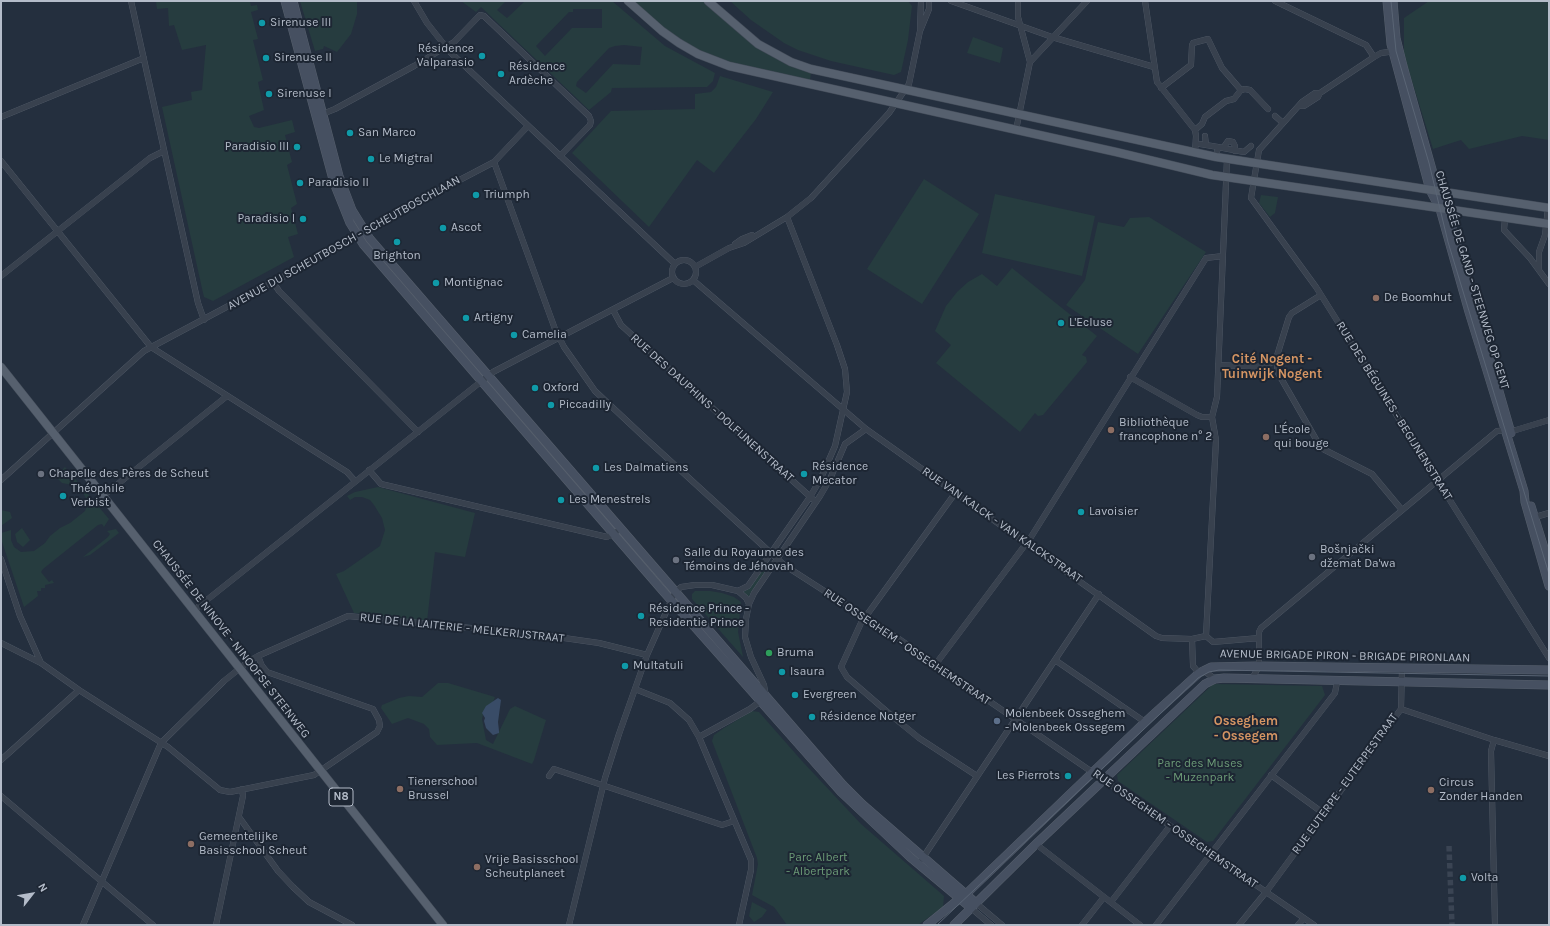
<!DOCTYPE html>
<html>
<head>
<meta charset="utf-8">
<style>
	body { margin:0 }
	#map { position:relative; width:1550px; height:926px; overflow:hidden; background:#242f3e; font-family:Karla,sans-serif }
	canvas { display:block }
	.frame { position:absolute; inset:0; border:2px solid #b4bcc9; pointer-events:none }
	.north { position:absolute; left:12px; top:874px; width:40px; height:40px; -webkit-text-stroke:3px #1d2633; paint-order:stroke; rotate:59deg; font-size:11px; font-weight:700; line-height:16px; text-align:center; color:#b4bcc9 }
	.north::after { content:''; display:block; margin:auto; width:14px; height:18px; background:#b4bcc9; clip-path:polygon(50% 0,100% 100%,50% 72%,0 100%) }
</style>
</head>
<body>
<div id="map">
<canvas width="1550" height="926"></canvas>
<div class="frame"></div>
<div class="north">N</div>
</div>
<script>
const ctx = document.querySelector('canvas').getContext('2d');
ctx.lineJoin = 'round';
function paint(path, color) { ctx.fillStyle = color; ctx.fill(path, 'evenodd'); }
const poly = rows => new Path2D(rows.map(r => 'M' + r).join(''));
function stroke(path, color, width, dash) { ctx.strokeStyle = color; ctx.lineWidth = width; ctx.lineCap = dash ? 'butt' : 'round'; ctx.setLineDash(dash || []); ctx.stroke(path); }
function write(font, color, halo, rows, align = 'center') {
  ctx.font = font + ' Karla,sans-serif'; ctx.lineWidth = 4; ctx.setLineDash([]); ctx.textBaseline = 'middle'; ctx.strokeStyle = halo; ctx.fillStyle = color; for (const [text, x, y, turn = 0] of rows) {
    ctx.save(); ctx.translate(x, y); ctx.rotate((+turn || 0) * Math.PI / 180); ctx.textAlign = isNaN(turn) ? turn : align; if (halo) ctx.strokeText(text, 0, 0); ctx.fillText(text, 0, 0); ctx.restore();
  }
}
paint(poly([
	[160,1,252,1,250,2,251,6,257,5,258,10,251,12,258,39,253,40,263,80,258,82,264,110,249,116,254,127,259,128,292,120,295,132,285,135,292,162,287,165,297,204,291,208,298,234,288,237,294,257,213,301,204,297,203,293,162,107,192,100,191,92,202,90,206,45,182,50,174,25,169,26,168,8,157,9,156,2],
	[300,1,357,1,357,14,351,34,337,52,324,46,323,49,315,51],
	[461,1,506,1,497,10,507,18,525,1,612,1,665,46,715,73,713,81,707,87,612,88,611,92,589,110,481,7,476,12],
	[573,9,602,9,602,28,572,28,545,56,536,46,569,12,573,12],
	[624,45,642,47,640,65,613,64,586,93,576,86,577,82,609,48,615,46],
	[632,1,703,1,739,33,758,47,811,72,810,81,726,62,701,53,680,41],
	[730,1,908,1,912,6,908,40,901,72,894,75,831,61,798,50,784,43,751,20],
	[1429,1,1549,1,1549,140,1522,136,1469,149,1461,140,1433,149,1404,55,1404,18],
	[973,37,1003,48,1000,63,967,53],
	[720,76,773,92,756,119,714,173,697,160,649,227,572,153,611,111,695,109,695,94,711,92,716,87],
	[924,179,979,214,922,304,867,269],
	[995,194,1095,216,1082,276,982,253],
	[1261,195,1278,197,1275,213,1270,217,1259,203],
	[1149,217,1206,252,1138,354,1066,305,1085,280,1098,222,1124,227,1130,218],
	[1012,268,1097,336,1082,355,1086,357,1087,362,1043,415,1038,416,1035,413,1020,432,936,363,951,345,935,331,946,306,957,292,968,282,982,274,997,286],
	[65,467,109,519,104,527,102,524,98,525,43,569,41,572,49,582,52,580,54,583,45,585,45,588,41,588,41,591,37,591,38,596,24,607,1,539,1,533,11,530,11,540,14,547,21,552,34,551,45,543,50,536,60,528,70,523,85,511,88,502,82,491,73,485,62,483,57,478,59,473],
	[378,487,475,513,465,557,435,552,427,621,354,613,336,574,344,571,380,546,385,530,382,518,374,505,370,500,362,497,355,497,350,500,347,496,355,492],
	[1,510,10,512,12,518,1,526],
	[22,528,30,540,23,547,17,542,15,534],
	[116,529,119,533,90,555,83,557,108,537,110,534,107,531],
	[768,562,771,565,748,597,743,592,750,587],
	[695,591,710,591,722,593,734,597,741,602,738,632,743,657,692,599,692,594],
	[438,683,448,683,495,697,492,705,484,711,482,719,486,740,493,744,510,709,515,706,546,720,534,760,532,764,477,743,437,745,430,737,429,729,424,724,408,718,392,724,381,708,382,705,399,698,409,696,422,697],
	[1216,684,1322,686,1325,695,1213,841,1207,842,1118,781,1117,775,1212,685],
	[752,711,759,712,802,761,861,824,944,896,943,907,918,925,787,925,774,907,752,895,758,864,757,858,712,741,714,735,724,728],
	[752,902,767,910,762,917,754,922,749,916]
]), '#263c3f');
paint(poly([
	[498,698,501,700,498,722,499,731,499,733,493,735,486,728,484,721,485,718,482,713,486,706]
]), '#394c67');
stroke(poly([
	[1449,846,1452,925]
]), '#3a4453', 5.5, [5.5, 3]);
const street = poly([
	[131,1,198,303,204,320],
	[414,1,427,23,450,52,675,264],
	[951,1,1052,37,1154,67],
	[1145,1,1157,82,1195,130,1196,136,1195,153],
	[1275,1,1366,45,1374,57],
	[920,30,921,1],
	[1030,62,1087,1],
	[1161,88,1191,65,1192,45,1193,43,1208,39,1222,68,1241,90],
	[1320,93,1315,93,1302,102,1259,150,1251,198,1316,287,1549,658],
	[1300,106,1304,106,1318,97,1320,93,1374,57,1381,53,1396,51],
	[320,115,335,109,414,66,454,42,480,15,484,16,589,116,591,121,590,125,560,156],
	[1275,116,1283,123],
	[1,117,144,58],
	[1016,130,1030,62,1018,17,1018,1],
	[1195,130,1202,124,1205,117,1226,101,1234,99,1241,90,1245,89,1250,90,1268,109],
	[1205,136,1206,145],
	[1200,144,1218,147],
	[1223,148,1244,152,1251,146],
	[1217,152,1218,147,1223,148,1228,141,1233,142,1235,146,1235,151],
	[1,161,151,347,347,472,355,481],
	[494,162,555,329,564,347,595,391,643,436,784,565,899,639,1314,925],
	[1505,218,1504,230,1530,258,1549,284],
	[735,244,742,239,752,235],
	'672 272a12 12 0 1 1 24 0a12 12 0 1 1-24 0Z',
	[695,267,729,248,744,243,787,217,811,198,889,113,909,84,920,31,929,9,929,2],
	[1539,270,1539,252,1545,235,1548,208],
	[1,276,150,158,164,151],
	[693,280,866,429,1156,636,1162,638,1192,639,1206,636,1213,642,1259,638],
	[273,282,279,291,418,432],
	[613,310,621,325,816,502],
	[1276,359,1278,373,1321,448,1372,474,1402,510],
	[1218,365,1265,367,1276,359,1289,317,1292,313,1321,295],
	[1130,377,1197,415,1202,417,1212,417],
	[369,470,381,484,607,537,616,532],
	[1,480,144,351,339,247,372,226,494,162,528,126],
	[956,492,861,623,841,667,847,677,892,716,919,738,977,776],
	[103,496,227,396],
	[1532,518,1549,513],
	[1,559,20,616,41,663],
	[738,591,746,598,749,604],
	[193,611,493,372,673,278],
	[1206,636,1216,440,1212,417,1217,397,1227,159],
	[1192,639,1193,666,1199,673],
	[1,643,41,663,79,690,168,747,220,790,230,792,314,775,377,732,380,726,379,720,373,709,267,672,262,666,258,656],
	[1055,660,1145,722],
	[935,665,1031,537,1206,258,1223,256],
	[1203,670,1215,679],
	[1252,679,1259,666,1259,632,1261,628,1497,431,1516,430,1549,420],
	[635,689,670,703,689,720,699,737,751,860,751,870,739,925],
	[1401,709,1494,740,1549,756],
	[699,737,750,709,766,697,764,685,751,657,745,637,746,619,749,604,754,593,820,496,830,479,845,444,866,429],
	[1494,740,1491,751,1495,925],
	[1,760,79,690],
	[1271,775,1323,813],
	[549,776,554,769,722,825,734,821],
	[1,796,153,925],
	[239,817,278,871,293,887,309,902,352,925],
	[1036,844,1140,925],
	[922,859,1099,594],
	[1111,902,1170,826],
	[976,903,1002,925],
	[971,908,991,925],
	[83,925,161,743,224,681,249,661,258,656,348,616,543,635,599,643,647,655],
	[216,925,243,796,242,789],
	[569,925,605,778,619,734,647,655,675,592,681,587,695,585,712,585,738,591,748,586,810,497,821,478,835,446,847,392,845,369,837,345,787,217],
	[1082,925,1104,897],
	[1156,925,1335,693,1337,682],
	[1239,925,1266,892,1401,709,1402,669],
	[1298,925,1304,918]
]);
const secondary = poly([
	[285,1,334,183,350,223,363,244,662,590,841,792,910,857,971,908],
	[293,1,339,176,352,210,370,239,843,785,862,804,976,903],
	[1387,1,1391,44,1430,190,1440,209,1469,312,1524,491,1525,502,1549,586],
	[1393,1,1396,38,1403,66,1438,191,1447,210,1511,433],
	[1531,506,1549,564],
	[966,894,1145,722,1199,673,1211,667,1257,666,1549,670],
	[927,925,959,899],
	[954,925,1036,844,1187,701,1205,684,1215,679,1224,678,1549,685]
]);
const primary = poly([
	[628,1,662,31,679,43,698,54,729,66,1116,152,1212,175,1549,224],
	[708,1,758,44,791,62,811,69,1216,157,1549,208],
	[1,367,443,925]
]);
stroke(street, '#565f6c', 6);
stroke(secondary, '#565f6c', 9);
stroke(primary, '#414a57', 9);
stroke(street, '#38414e', 5.5);
stroke(secondary, '#465061', 8);
stroke(primary, '#56606e', 8);
stroke(poly([
	[1391,1,1396,51,1429,163,1448,242,1549,574],
	[937,925,1198,678,1209,672,1219,670,1549,676]
]), '#5a6575', 1);
for (const [x, y, r, color] of [
	[262,23,4,"#0f9aa8"],
	[482,56,4,"#0f9aa8"],
	[266,58,4,"#0f9aa8"],
	[501,74,4,"#0f9aa8"],
	[269,94,4,"#0f9aa8"],
	[350,133,4,"#0f9aa8"],
	[297,147,4,"#0f9aa8"],
	[371,159,4,"#0f9aa8"],
	[300,183,4,"#0f9aa8"],
	[476,195,4,"#0f9aa8"],
	[303,219,4,"#0f9aa8"],
	[443,228,4,"#0f9aa8"],
	[397,242,4,"#0f9aa8"],
	[436,283,4,"#0f9aa8"],
	[1376,298,4,"#8d6e63"],
	[466,318,4,"#0f9aa8"],
	[1061,323,4,"#0f9aa8"],
	[514,335,4,"#0f9aa8"],
	[535,388,4,"#0f9aa8"],
	[551,405,4,"#0f9aa8"],
	[1111,430,4,"#8d6e63"],
	[1266,437,4,"#8d6e63"],
	[596,468,4,"#0f9aa8"],
	[41,474,4,"#6b7280"],
	[804,474,4,"#0f9aa8"],
	[63,496,4,"#0f9aa8"],
	[561,500,4,"#0f9aa8"],
	[1081,512,4,"#0f9aa8"],
	[1312,557,4,"#6b7280"],
	[676,560,4,"#6b7280"],
	[641,616,4,"#0f9aa8"],
	[769,653,4,"#2e9e5b"],
	[625,666,4,"#0f9aa8"],
	[782,672,4,"#0f9aa8"],
	[795,695,4,"#0f9aa8"],
	[812,717,4,"#0f9aa8"],
	[997,721,4,"#5c6f8a"],
	[1068,776,4,"#0f9aa8"],
	[400,789,4,"#8d6e63"],
	[1431,790,4,"#8d6e63"],
	[191,844,4,"#8d6e63"],
	[477,867,4,"#8d6e63"],
	[1463,878,4,"#0f9aa8"]
]) { const dot = new Path2D(); dot.arc(x, y, r, 0, 2 * Math.PI); ctx.fillStyle = color; ctx.fill(dot); stroke(dot, '#1d2633', 1.5); }
for (const [x, y, w] of [
	[341,797,24]
]) { const box = new Path2D(); box.roundRect(x - w / 2, y - 9, w, 18, 3); ctx.fillStyle = '#1d2633'; ctx.fill(box); stroke(box, '#b4bcc9', 1); }
write('bold 11px', '#b4bcc9', null, [
	["N8",341,797]
]);
write('12px', '#b4bcc9', '#1d2633', [
	["Sirenuse III",270,23],
	["Résidence",474,49,"right"],
	["Valparasio",474,63,"right"],
	["Sirenuse II",274,58],
	["Résidence",509,67],
	["Ardèche",509,81],
	["Sirenuse I",277,94],
	["San Marco",358,133],
	["Paradisio III",289,147,"right"],
	["Le Migtral",379,159],
	["Paradisio II",308,183],
	["Triumph",484,195],
	["Paradisio I",295,219,"right"],
	["Ascot",451,228],
	["Brighton",397,256,"center"],
	["Montignac",444,283],
	["De Boomhut",1384,298],
	["Artigny",474,318],
	["L'Ecluse",1069,323],
	["Camelia",522,335],
	["Oxford",543,388],
	["Piccadilly",559,405],
	["Bibliothèque",1119,423],
	["francophone n° 2",1119,437],
	["L'École",1274,430],
	["qui bouge",1274,444],
	["Résidence",812,467],
	["Mecator",812,481],
	["Les Dalmatiens",604,468],
	["Chapelle des Pères de Scheut",49,474],
	["Théophile",71,489],
	["Verbist",71,503],
	["Les Menestrels",569,500],
	["Lavoisier",1089,512],
	["Bošnjački",1320,550],
	["džemat Da'wa",1320,564],
	["Salle du Royaume des",684,553],
	["Témoins de Jéhovah",684,567],
	["Résidence Prince -",649,609],
	["Residentie Prince",649,623],
	["Bruma",777,653],
	["Multatuli",633,666],
	["Isaura",790,672],
	["Evergreen",803,695],
	["Molenbeek Osseghem",1005,714],
	["- Molenbeek Ossegem",1005,728],
	["Résidence Notger",820,717],
	["Les Pierrots",1060,776,"right"],
	["Tienerschool",408,782],
	["Brussel",408,796],
	["Circus",1439,783],
	["Zonder Handen",1439,797],
	["Gemeentelijke",199,837],
	["Basisschool Scheut",199,851],
	["Vrije Basisschool",485,860],
	["Scheutplaneet",485,874],
	["Volta",1471,878]
], 'left');
write('12px', '#b4bcc9', '#1d2633', [
	["AVENUE DU SCHEUTBOSCH - SCHEUTBOSCHLAAN",344,243,-29],
	["CHAUSSÉE DE GAND - STEENWEG OP GENT",1472,280,73],
	["RUE DES DAUPHINS - DOLFIJNENSTRAAT",712,408,42],
	["RUE DES BÉGUINES - BEGIJNENSTRAAT",1394,411,58],
	["RUE VAN KALCK - VAN KALCKSTRAAT",1002,525,35],
	["RUE DE LA LAITERIE - MELKERIJSTRAAT",462,628,6],
	["CHAUSSÉE DE NINOVE - NINOOFSE STEENWEG",231,639,52],
	["RUE OSSEGHEM - OSSEGHEMSTRAAT",907,647,34],
	["AVENUE BRIGADE PIRON - BRIGADE PIRONLAAN",1345,656,1],
	["RUE EUTERPE - EUTERPESTRAAT",1345,784,-54],
	["RUE OSSEGHEM - OSSEGHEMSTRAAT",1175,829,35]
]);
write('12px', '#6b9a76', '#1d2633', [
	["Parc des Muses",1200,764],
	["- Muzenpark",1200,778],
	["Parc Albert",818,858],
	["- Albertpark",818,872]
]);
write('bold 13px', '#d59563', '#1d2633', [
	["Cité Nogent -",1272,359],
	["Tuinwijk Nogent",1272,374],
	["Osseghem",1246,721],
	["- Ossegem",1246,736]
]);
</script>
</body>
</html>
